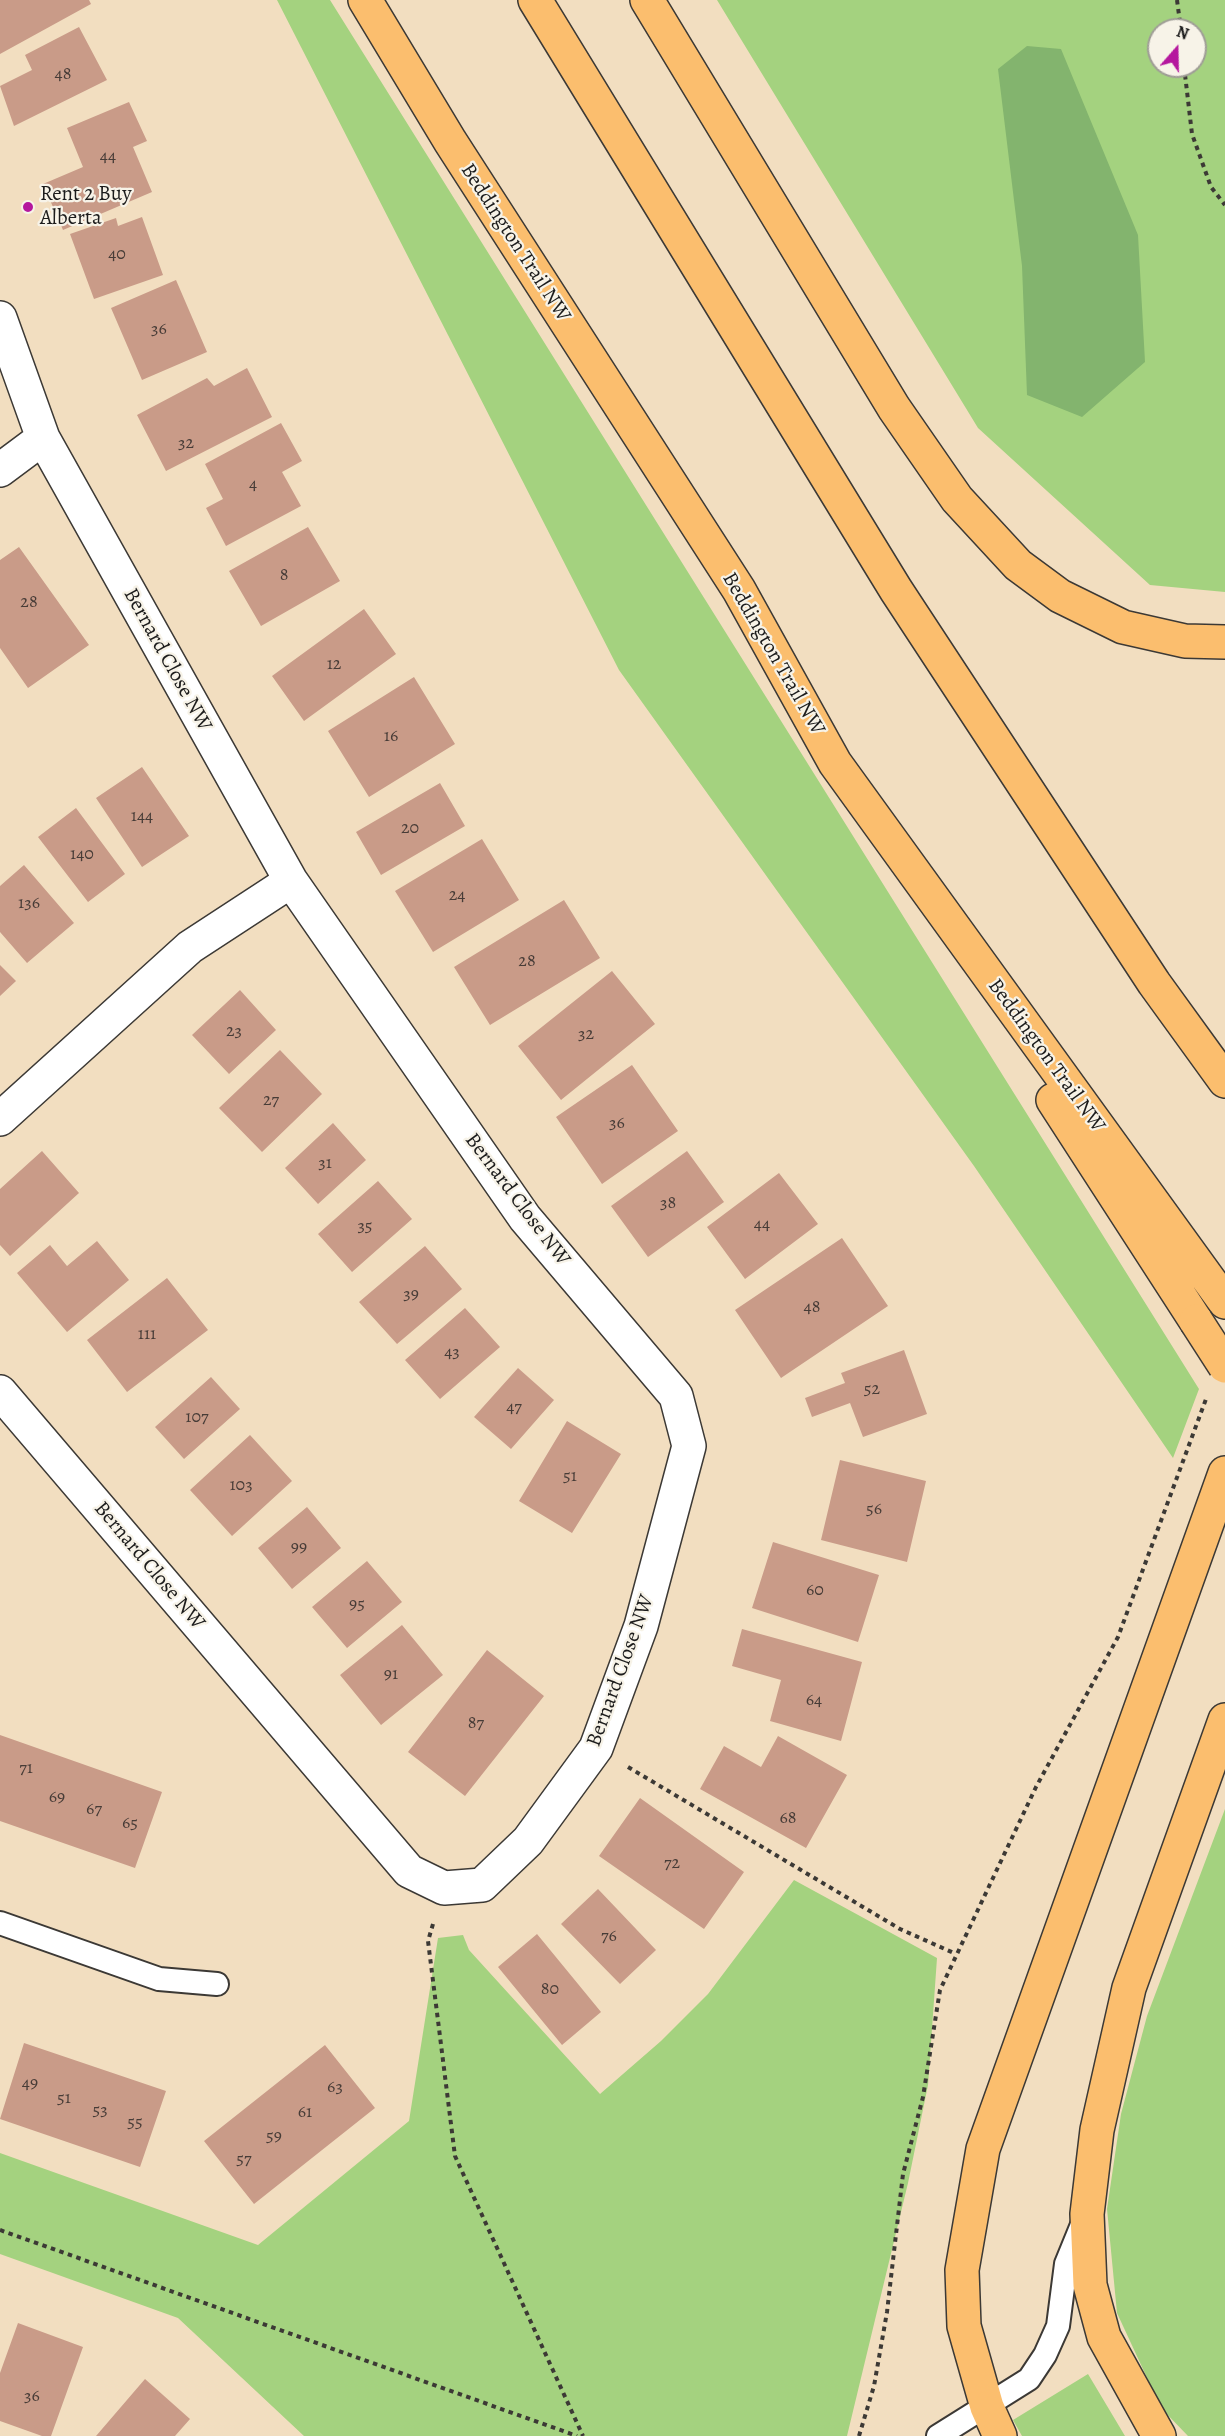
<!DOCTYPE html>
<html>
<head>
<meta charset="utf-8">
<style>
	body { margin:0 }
	#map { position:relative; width:1225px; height:2436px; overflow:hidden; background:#f2dec0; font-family:Alegreya,serif }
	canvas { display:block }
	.north { position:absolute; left:1147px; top:18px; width:60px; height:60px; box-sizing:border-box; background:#f7f3e8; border:2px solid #9f9d96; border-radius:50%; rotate:20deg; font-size:16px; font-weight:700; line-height:24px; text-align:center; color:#1c1c1c }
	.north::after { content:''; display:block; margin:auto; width:21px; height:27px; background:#b5179e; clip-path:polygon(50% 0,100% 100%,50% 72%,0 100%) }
</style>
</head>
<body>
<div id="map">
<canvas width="1225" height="2436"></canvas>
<div class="north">N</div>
</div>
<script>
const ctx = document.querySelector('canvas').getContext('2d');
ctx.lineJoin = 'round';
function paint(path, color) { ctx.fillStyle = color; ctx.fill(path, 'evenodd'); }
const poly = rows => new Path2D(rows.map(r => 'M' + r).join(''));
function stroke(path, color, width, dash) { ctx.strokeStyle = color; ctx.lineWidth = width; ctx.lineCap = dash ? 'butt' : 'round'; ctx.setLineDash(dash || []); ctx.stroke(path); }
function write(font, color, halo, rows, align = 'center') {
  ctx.font = font + ' Alegreya,serif'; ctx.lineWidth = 4.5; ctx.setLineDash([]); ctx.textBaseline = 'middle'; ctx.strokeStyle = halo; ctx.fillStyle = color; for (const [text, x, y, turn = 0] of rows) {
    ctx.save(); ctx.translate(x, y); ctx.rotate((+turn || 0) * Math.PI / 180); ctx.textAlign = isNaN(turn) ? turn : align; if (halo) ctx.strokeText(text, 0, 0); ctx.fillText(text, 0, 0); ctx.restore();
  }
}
paint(poly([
	[277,0,330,0,1199,1389,1173,1458,974,1166,619,670],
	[717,0,1225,0,1225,592,1150,585,978,428],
	[1159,30,1195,30,1195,66,1159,66],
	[1225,1809,1225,2436,1188,2436,1161,2408,1117,2313,1107,2209,1121,2114,1147,2016],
	[794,1880,937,1958,928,2085,908,2183,847,2436,304,2436,178,2318,0,2254,0,2153,258,2245,409,2121,438,1938,463,1935,469,1950,600,2094,661,2041,708,1994],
	[1088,2374,1125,2436,1022,2436,1013,2420]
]), '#a4d27f');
paint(poly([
	[1027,46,1061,49,1138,235,1145,362,1082,417,1027,395,1022,266,998,69]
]), '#83b46e');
paint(poly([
	[0,0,89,0,91,4,0,54],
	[79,27,107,80,14,126,0,86,32,70,25,55],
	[129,102,147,141,133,147,152,192,63,230,43,184,83,167,67,128],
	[142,217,163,275,94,299,70,234,116,218,118,226],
	[176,280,207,352,142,380,111,308],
	[247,368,272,417,166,471,137,415,207,378,214,386],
	[281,423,302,461,282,472,301,506,226,546,206,508,223,499,205,464],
	[308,527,340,581,261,626,229,571],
	[19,547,89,645,28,688,0,648,0,560],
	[364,609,396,654,304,721,272,676],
	[414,677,455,744,369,797,328,731],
	[142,767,189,836,142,867,96,798],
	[440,783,465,826,381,875,356,832],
	[76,808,125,874,88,902,38,837],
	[482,839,519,900,433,952,395,891],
	[24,865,74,923,27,963,0,932,0,886],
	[564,900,600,958,490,1025,454,967],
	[0,965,16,981,0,996],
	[612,971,655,1024,561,1100,518,1046],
	[240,990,276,1030,229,1074,192,1035],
	[280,1050,322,1094,262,1152,219,1108],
	[632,1065,678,1131,602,1184,556,1117],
	[333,1123,366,1160,318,1204,285,1168],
	[42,1151,79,1193,10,1256,0,1245,0,1189],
	[687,1151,724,1202,648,1257,611,1206],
	[779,1173,818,1224,745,1279,707,1227],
	[378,1181,412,1219,352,1272,318,1234],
	[842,1238,888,1306,781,1378,735,1310],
	[97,1241,129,1280,67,1332,17,1273,50,1245,67,1266],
	[425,1246,462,1289,397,1344,359,1302],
	[167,1278,208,1330,127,1392,87,1340],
	[465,1308,500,1347,440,1399,405,1360],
	[904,1350,927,1414,863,1437,850,1403,812,1417,805,1398,845,1383,841,1373],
	[518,1368,554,1400,511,1449,474,1417],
	[211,1377,240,1409,184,1459,155,1427],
	[567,1421,621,1454,572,1533,519,1501],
	[250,1435,292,1481,232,1536,190,1490],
	[840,1460,926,1481,907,1562,821,1540],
	[307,1507,341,1548,292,1589,258,1548],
	[773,1542,879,1575,858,1642,752,1608],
	[367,1561,402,1602,347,1648,312,1607],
	[402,1625,443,1675,381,1725,340,1675],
	[742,1629,862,1662,841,1741,770,1721,781,1680,732,1666],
	[487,1650,544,1696,465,1796,408,1752],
	[0,1735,162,1792,135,1868,0,1821],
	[778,1736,847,1775,806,1848,700,1789,724,1746,761,1767],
	[640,1798,744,1872,704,1929,599,1856],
	[598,1889,656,1950,620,1984,561,1924],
	[537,1934,601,2012,562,2045,498,1967],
	[24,2043,166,2091,140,2167,0,2119],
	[325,2045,375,2108,254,2204,204,2141],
	[18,2323,83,2347,51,2436,42,2436,0,2421,0,2373],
	[145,2379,190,2419,175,2436,96,2436]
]), '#c99b88');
const service = poly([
	[0,1923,159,1979,217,1984],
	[938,2436,1029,2379,1045,2355,1058,2326,1066,2264,1084,2220]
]);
const minor = poly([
	[0,318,43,438,0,470],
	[43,438,291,881],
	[0,1119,190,947,291,881,525,1218,676,1396,689,1446,641,1626,596,1748,528,1841,482,1885,444,1888,409,1871,0,1392]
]);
const primary = poly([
	[365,0,450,141,739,590,835,763,1225,1302],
	[535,0,896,590,1154,983,1225,1081],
	[647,0,894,408,957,499,1018,565,1060,596,1123,627,1185,641,1225,642],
	[1053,1100,1196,1321],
	[1000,2436,987,2407,964,2326,962,2270,983,2149,1225,1473],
	[1159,2436,1104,2337,1090,2285,1087,2214,1097,2130,1129,1988,1225,1720]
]);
stroke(service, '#3c3935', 26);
stroke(minor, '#3c3935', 36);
stroke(primary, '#3c3935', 36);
stroke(poly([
	[1177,0,1181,30],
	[1184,66,1192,134,1211,187,1225,205],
	[628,1767,900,1929,956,1954],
	[433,1924,428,1941,455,2156,583,2436],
	[0,2230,577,2436],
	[859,2436,874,2386,887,2312,903,2174,923,2097,940,1990,1036,1787,1118,1637,1206,1399]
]), '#3c3935', 4, [4.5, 4.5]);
stroke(service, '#fff', 22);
stroke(minor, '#fff', 33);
stroke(primary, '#fbbe6e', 33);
const primaryBridge = poly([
	[1196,1321,1225,1366]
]);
stroke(primaryBridge, '#3c3935', 36, []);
stroke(primaryBridge, '#fbbe6e', 33);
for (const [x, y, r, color] of [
	[28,207,6,"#b5179e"]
]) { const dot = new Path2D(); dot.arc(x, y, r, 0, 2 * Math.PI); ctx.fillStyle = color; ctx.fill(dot); stroke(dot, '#f7f3e8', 2); }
write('18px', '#473c37', null, [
	["48",63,75],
	["44",108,157],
	["40",117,255],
	["36",159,330],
	["32",186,444],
	["4",253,485],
	["8",284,576],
	["28",29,603],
	["12",334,665],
	["16",391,737],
	["144",142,817],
	["20",410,829],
	["140",82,855],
	["24",457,896],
	["136",29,904],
	["28",527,962],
	["23",234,1032],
	["32",586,1035],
	["27",271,1101],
	["36",617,1124],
	["31",325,1164],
	["38",668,1204],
	["44",762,1225],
	["35",365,1227],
	["39",411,1295],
	["48",812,1308],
	["111",147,1335],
	["43",452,1353],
	["52",872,1390],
	["47",514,1408],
	["107",197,1418],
	["51",570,1477],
	["103",241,1486],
	["56",874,1510],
	["99",299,1548],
	["60",815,1591],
	["95",357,1605],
	["91",391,1675],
	["64",814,1701],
	["87",476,1724],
	["71",26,1769],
	["69",57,1798],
	["67",94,1810],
	["68",788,1819],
	["65",130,1824],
	["72",672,1864],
	["76",609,1937],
	["80",550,1990],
	["49",30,2084],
	["63",335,2088],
	["51",64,2099],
	["53",100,2111],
	["61",305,2113],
	["55",135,2123],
	["59",274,2137],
	["57",244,2160],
	["36",32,2397]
]);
write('21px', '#1c1c1c', '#f7f3e8', [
	["Rent 2 Buy",40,195],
	["Alberta",40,219]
], 'left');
write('21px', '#1c1c1c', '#f7f3e8', [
	["Beddington Trail NW",515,243,57],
	["Beddington Trail NW",773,654,60],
	["Bernard Close NW",167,660,61],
	["Beddington Trail NW",1046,1056,54],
	["Bernard Close NW",517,1200,53],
	["Bernard Close NW",149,1566,50],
	["Bernard Close NW",621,1671,-70]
]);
</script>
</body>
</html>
